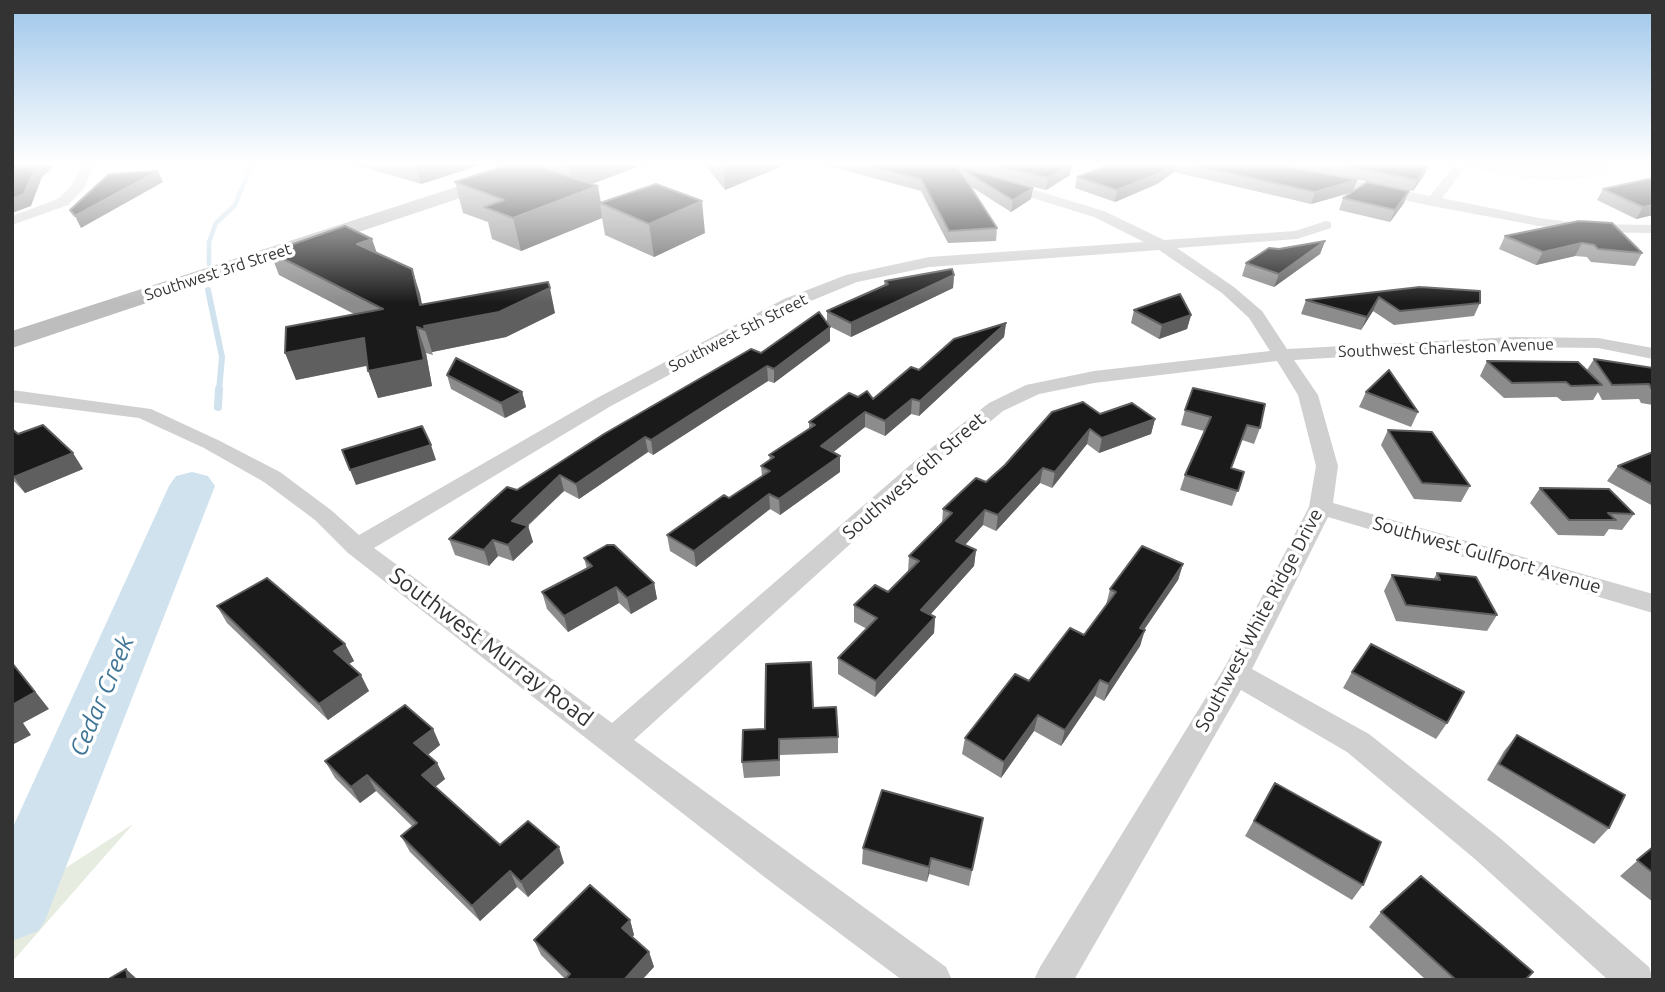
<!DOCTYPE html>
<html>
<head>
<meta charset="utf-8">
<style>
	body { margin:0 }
	#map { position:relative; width:1665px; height:992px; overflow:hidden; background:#fff; font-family:Ubuntu,sans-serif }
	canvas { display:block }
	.frame { position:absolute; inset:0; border:14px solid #333; pointer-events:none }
</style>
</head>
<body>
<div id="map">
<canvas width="1665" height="992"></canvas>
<div class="frame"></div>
</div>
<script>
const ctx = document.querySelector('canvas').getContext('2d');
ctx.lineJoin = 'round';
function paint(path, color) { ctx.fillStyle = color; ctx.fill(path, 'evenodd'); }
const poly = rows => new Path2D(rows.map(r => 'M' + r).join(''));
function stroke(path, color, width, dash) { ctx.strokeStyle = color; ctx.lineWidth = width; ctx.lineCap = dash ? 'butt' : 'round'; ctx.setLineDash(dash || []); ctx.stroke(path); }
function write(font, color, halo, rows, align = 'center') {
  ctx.font = font + ' Ubuntu,sans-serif'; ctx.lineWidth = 7; ctx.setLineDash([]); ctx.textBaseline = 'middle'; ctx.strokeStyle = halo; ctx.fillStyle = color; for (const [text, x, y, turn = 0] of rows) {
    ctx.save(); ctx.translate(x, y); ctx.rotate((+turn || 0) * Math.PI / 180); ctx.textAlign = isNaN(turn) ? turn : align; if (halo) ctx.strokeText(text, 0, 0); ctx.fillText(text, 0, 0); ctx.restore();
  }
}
paint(poly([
	[1445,164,1612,164,1604,173,1586,178,1554,180,1518,177],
	[133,824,12,962,12,903]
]), '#e6ecdf');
stroke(poly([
	[209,264,209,242,216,223,235,205,252,164]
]), '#cfe2ee', 4.5);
stroke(poly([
	[208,290,222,357,219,391]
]), '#cfe2ee', 6);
stroke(poly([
	[218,407,219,389]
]), '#cfe2ee', 8);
paint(poly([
	[192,472,208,476,215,486,44,923,38,931,12,941,12,829,169,486,176,476,192,472]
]), '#cfe2ee');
paint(poly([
	[83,164,95,164,84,188,68,205,12,225,12,216,58,199,71,186,83,164],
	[1457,166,1463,170,1442,198,1539,218,1586,224,1653,225,1653,233,1586,232,1539,226,1432,206,1325,183,1319,179,1325,175,1430,196,1453,167,1457,166],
	[1005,181,1104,211,1164,240,1295,231,1326,221,1331,222,1331,228,1297,239,1177,248,1234,287,1262,311,1287,349,1513,337,1598,338,1653,348,1653,359,1598,348,1513,347,1294,360,1318,395,1338,466,1333,503,1653,594,1653,613,1328,517,1252,669,1369,734,1500,838,1649,967,1653,980,1608,980,1476,860,1347,752,1241,690,1074,980,1034,980,1040,967,1226,665,1309,507,1316,466,1298,395,1277,361,1094,383,1039,394,1003,411,932,470,634,740,946,967,952,980,902,980,767,879,348,553,315,520,264,482,204,448,139,418,12,402,12,390,151,409,218,440,280,472,331,510,359,535,597,398,784,299,846,275,929,257,1144,242,1094,217,1000,188,1000,182,1005,181],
	[1159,250,1222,293,1249,318,1270,351,1094,371,1026,385,989,403,916,460,612,723,374,548,611,406,796,307,857,282,929,267,1159,250]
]), '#d0d0d0');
paint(poly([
	[527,164,553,164,550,168,12,348,12,331,527,164]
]), '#bdbdbd');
paint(poly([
	[353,164,484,164,421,184],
	[493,164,645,164,592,184,598,186,601,202,705,233,654,257,605,235,602,218,521,251,492,239,488,222,463,213,455,182,501,166],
	[704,164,787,164,725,190],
	[821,164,1072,164,1070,175,1046,190,961,168,1033,188,1031,199,1011,212,970,186,997,228,996,241,948,243,921,191],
	[1112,164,1275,164,1357,180,1353,192,1311,204,1174,172,1157,184,1115,202,1075,188,1077,177],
	[1280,164,1429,164,1424,175,1413,191],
	[1653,178,1653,215,1636,219,1597,200,1603,189],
	[1343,198,1404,203,1390,222,1339,210],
	[1579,221,1642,253,1635,266,1591,262,1587,257,1575,256,1536,265,1499,249,1505,236],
	[1325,241,1320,254,1274,287,1242,276,1246,263,1279,249],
	[270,252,378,254,412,269,422,305,555,313,506,337,432,352,433,355,426,353,432,386,378,398,367,366,296,380,354,314,279,275],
	[954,275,953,288,851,337,829,326,830,341,774,383,768,381,653,455,648,452,579,499,564,491,528,526,533,542,513,561,498,556,489,566,455,555,449,539,517,490,761,353,827,323,827,311,884,285,885,281],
	[1420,287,1480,303,1474,316,1394,325,1373,311,1361,330,1301,314,1306,300],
	[1134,310,1191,315,1187,329,1159,339,1131,323],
	[1006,323,1004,337,919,416,911,414,885,436,865,427,833,452,840,456,840,472,780,515,770,509,696,567,670,551,667,535,729,498,762,476,761,466,770,460,769,455,809,429,809,422,858,397,873,399,919,370],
	[1594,359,1653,368,1653,405,1641,403,1639,399,1602,400,1598,392,1593,400,1562,401,1557,397,1504,398,1480,376,1487,361,1587,370],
	[447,375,522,392,526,407,505,418,451,389],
	[1366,392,1418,412,1411,427,1359,407],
	[1185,410,1260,428,1254,444,1242,440,1231,468,1244,472,1232,506,1180,490,1185,475,1204,431,1181,425],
	[1100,414,1155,419,1151,434,1099,453,1087,444,1052,488,1040,483,996,531,983,525,965,545,976,550,974,566,930,615,935,617,934,633,875,697,838,674,838,658,867,629,854,622,854,605,888,592,908,572,909,556,942,524,943,509,986,482],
	[12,429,18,434,83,469,25,493,12,479],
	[1388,430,1470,486,1461,502,1414,499,1381,445],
	[1653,452,1653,506,1607,481,1618,466],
	[1540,488,1634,514,1622,530,1609,529,1604,536,1558,535,1530,503],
	[584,558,654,583,657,599,631,614,619,603,568,632,547,609,542,592,587,569],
	[1183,564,1178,580,1144,630,1140,646,1104,701,1095,696,1061,746,1034,731,1001,778,962,754,965,738,1029,681,1084,635,1106,605,1110,589],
	[1437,573,1497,615,1487,631,1396,621,1384,591,1392,575,1433,580],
	[217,606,345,644,354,661,348,664,369,691,328,720,227,623],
	[1352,672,1447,723,1436,739,1343,688],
	[813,708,838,737,838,753,780,755,780,776,744,778,742,762,765,729],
	[433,729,440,745,428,755,437,763,445,779,435,787,500,845,564,863,528,897,517,887,480,921,410,852,401,836,413,827,376,791,360,803,335,778,325,761],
	[1517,735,1609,828,1594,844,1487,780,1504,751],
	[1275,783,1363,885,1352,900,1245,836],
	[983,818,969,886,929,874,927,882,862,864,863,848],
	[1653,847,1653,902,1620,876],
	[1381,912,1525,980,1426,980,1369,927],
	[630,920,634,935,632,937,649,952,654,967,565,979,541,955,534,940]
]), '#8c8c8c');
paint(poly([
	[39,164,57,164,42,177,31,206,12,213,12,199],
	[415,164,484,164,421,184],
	[582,164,645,164,573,191,569,168],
	[731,164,787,164,725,190,724,167],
	[1072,164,1070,175,1046,190,1048,178],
	[1173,164,1176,164,1174,172,1157,184,1115,202,1117,190],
	[1429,164,1424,175,1413,191,1417,180],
	[158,171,163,182,81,228,75,216],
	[1357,180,1353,192,1311,204,1315,192],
	[598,186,602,218,521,251,513,218],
	[1033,188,1031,199,1011,212,1013,200],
	[1409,191,1404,203,1390,222,1395,210],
	[702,201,705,233,654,257,649,224],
	[1653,205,1653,215,1636,219,1643,207],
	[372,239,380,262,357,244],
	[1325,241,1320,254,1274,287,1279,274],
	[1582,243,1575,256,1536,265,1543,252],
	[412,269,420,294,426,325,550,288,555,313,506,337,432,352,433,355,425,330],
	[954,275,953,288,851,337,851,323],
	[1379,297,1373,311,1361,330,1367,317],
	[1191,315,1187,329,1159,339,1162,325],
	[1006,323,1004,337,919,416,920,401],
	[417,327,426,353,432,386,378,398,368,371],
	[830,327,830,341,774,383,774,369],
	[364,338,374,364,296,380,285,353],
	[767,366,768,381,653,455,651,440],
	[522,392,526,407,505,418,501,403],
	[912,399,911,414,885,436,885,421],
	[865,412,865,427,821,462,821,446],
	[1155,419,1151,434,1099,453,1102,438],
	[1090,429,1087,444,1052,488,1055,472],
	[645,437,648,452,579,499,576,484],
	[431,445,436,460,356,485,350,470],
	[73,453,83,469,25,493,14,477],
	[840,456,840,472,780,515,779,499],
	[1043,468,1040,483,996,531,998,515],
	[560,475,564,491,516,536,512,521],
	[769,494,770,509,696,567,694,551],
	[985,510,983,525,954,557,956,541],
	[528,526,533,542,513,561,508,545],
	[493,540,498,556,489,566,484,550],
	[976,550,974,566,920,626,921,610],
	[1183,564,1178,580,1134,644,1140,628],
	[654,583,657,599,631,614,627,598],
	[616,587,619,603,568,632,564,616],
	[935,617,934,633,875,697,876,681],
	[1145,630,1140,646,1104,701,1109,684],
	[345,644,354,661,342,668,334,651],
	[12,662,49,709,23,723,31,735,12,745],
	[361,675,369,691,328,720,319,704],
	[1100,680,1095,696,1061,746,1065,730],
	[1038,715,1034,731,1001,778,1004,762],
	[433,729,440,745,422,759,414,743],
	[437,763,445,779,430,791,422,775],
	[367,775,376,791,360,803,351,787],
	[559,847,564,863,528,897,521,882],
	[931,858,929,874,927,882,929,867],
	[510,871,517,887,480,921,472,906],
	[630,920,634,935,627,943,622,928],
	[649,952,654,967,642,980,624,980],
	[126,969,138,980,128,980]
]), '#5f5f5f');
const building = poly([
	[12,164,39,164,36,166,24,194,12,199,12,164],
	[510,164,531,164,598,186,513,218,484,207,504,200,455,182,510,164],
	[554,164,582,164,569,168,554,164],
	[721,164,731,164,724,167,721,164],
	[862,164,947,164,957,166,997,228,949,231,921,179,862,164],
	[990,164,1072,164,1048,178,990,164],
	[1112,164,1173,164,1160,173,1117,190,1077,177,1112,164],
	[1188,164,1275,164,1357,180,1315,192,1188,164],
	[1338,164,1429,164,1417,180,1338,164],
	[958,167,1033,188,1013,200,958,167],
	[158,171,75,216,70,210,109,174,158,171],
	[1653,178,1653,205,1643,207,1603,189,1653,178],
	[1367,182,1409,191,1395,210,1343,198,1367,182],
	[656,184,702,201,649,224,600,203,656,184],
	[1579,221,1612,223,1642,253,1598,249,1594,245,1582,243,1543,252,1505,236,1579,221],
	[345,226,372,239,357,244,412,269,420,305,548,282,550,288,499,312,424,326,425,330,417,327,424,360,368,371,364,338,285,353,286,327,383,309,270,252,345,226],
	[1325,241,1279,274,1246,263,1269,248,1279,249,1325,241],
	[952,269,954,275,851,323,827,311,888,284,885,281,952,269],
	[1420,287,1480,291,1480,303,1400,311,1379,297,1367,317,1306,300,1420,287],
	[1180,294,1191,315,1162,325,1134,310,1180,294],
	[819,312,830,327,774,369,767,366,651,440,645,437,576,484,560,475,512,521,528,526,508,545,493,540,484,550,449,539,507,487,517,490,604,434,751,349,761,353,819,312],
	[1006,323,920,401,912,399,885,421,865,412,821,446,840,456,779,499,769,494,694,551,667,535,724,495,729,498,770,471,761,466,774,457,769,455,815,425,809,422,849,393,858,397,867,391,873,399,911,367,919,370,954,339,1006,323],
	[456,358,522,392,501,403,447,375,456,358],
	[1594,359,1653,368,1653,388,1651,388,1649,384,1612,385,1594,359],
	[1487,361,1578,362,1602,385,1571,386,1566,382,1512,383,1487,361],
	[1389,370,1418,412,1366,392,1389,370],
	[1193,388,1265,404,1260,428,1247,425,1231,468,1244,472,1238,491,1185,475,1211,417,1185,410,1193,388],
	[1083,402,1100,414,1132,403,1155,419,1102,438,1090,429,1055,472,1043,468,998,515,985,510,956,541,976,550,921,610,935,617,876,681,838,658,877,618,854,605,875,585,888,592,919,561,909,556,952,513,943,509,976,478,986,482,1005,465,1052,412,1083,402],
	[43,425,73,453,14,477,12,475,12,429,18,434,43,425],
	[422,426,431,445,350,470,342,450,422,426],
	[1388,430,1432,432,1470,486,1422,483,1388,430],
	[1653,452,1653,485,1618,466,1653,452],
	[1540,488,1609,489,1634,514,1608,513,1616,520,1569,520,1540,488],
	[607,545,614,545,654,583,627,598,616,587,564,616,542,592,592,566,584,558,607,545],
	[1142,546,1183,564,1140,628,1145,630,1109,684,1100,680,1065,730,1038,715,1004,762,965,738,1015,674,1029,681,1070,628,1084,635,1116,592,1110,589,1142,546],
	[1437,573,1476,577,1497,615,1406,605,1392,575,1440,580,1437,573],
	[267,578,345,644,334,651,361,675,319,704,217,606,267,578],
	[1371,644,1464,692,1447,723,1352,672,1371,644],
	[811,662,813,708,836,707,838,737,779,739,779,760,742,762,743,730,765,729,766,664,811,662],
	[12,663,35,692,12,705,12,663],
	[405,705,433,729,414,743,437,763,422,775,500,845,528,821,559,847,521,882,510,871,472,906,401,836,417,823,367,775,351,787,325,761,405,705],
	[1517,735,1625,795,1609,828,1499,764,1517,735],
	[1275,783,1381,842,1363,885,1254,821,1275,783],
	[882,790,983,818,972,870,931,858,929,867,863,848,882,790],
	[1653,847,1653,873,1637,860,1653,847],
	[1421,876,1533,972,1525,980,1456,980,1381,912,1421,876],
	[590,885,630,920,622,928,649,952,624,980,564,980,570,974,534,940,590,885],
	[126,969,128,980,107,980,126,969]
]);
paint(building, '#1a1a1a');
stroke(building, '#5f5f5f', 2);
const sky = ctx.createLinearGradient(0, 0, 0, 303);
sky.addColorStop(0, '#9ec6ea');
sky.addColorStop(0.54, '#fff');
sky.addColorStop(1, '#ffffff00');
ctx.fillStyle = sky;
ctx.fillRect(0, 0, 1665, 303);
write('16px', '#333', '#fff', [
	["Southwest 3rd Street",218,272,-18],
	["Southwest 5th Street",738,333,-27],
	["Southwest Charleston Avenue",1446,348,-2]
]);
write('19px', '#333', '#fff', [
	["Southwest 6th Street",914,476,-41],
	["Southwest Gulfport Avenue",1487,555,16],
	["Southwest White Ridge Drive",1259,620,-62]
]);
write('23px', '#333', '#fff', [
	["Southwest Murray Road",491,647,37]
]);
write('italic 24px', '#3f7597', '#fff', [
	["Cedar Creek",102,696,-67]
]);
</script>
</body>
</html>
